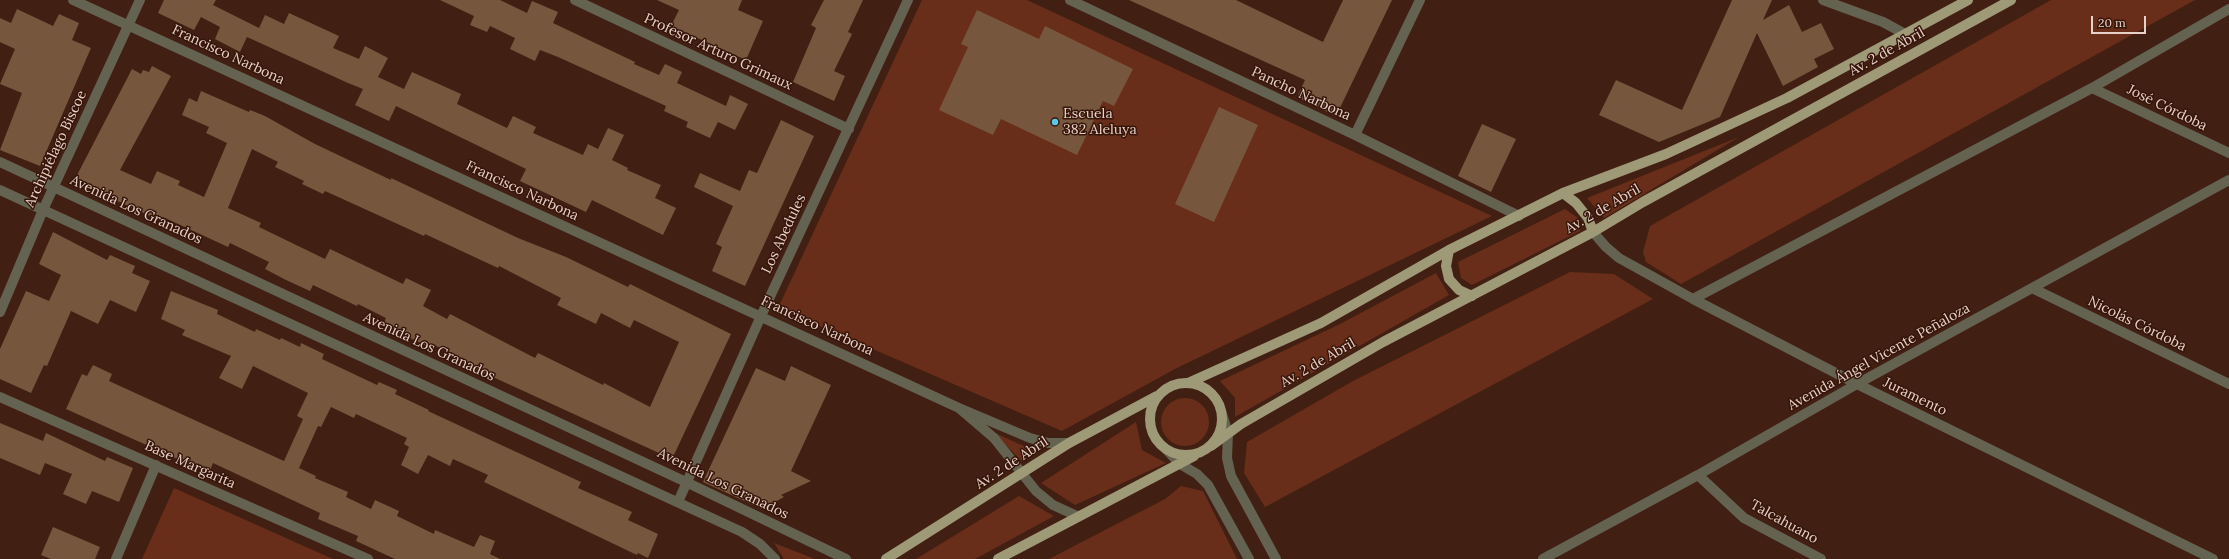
<!DOCTYPE html>
<html>
<head>
<meta charset="utf-8">
<style>
	body { margin:0 }
	#map { position:relative; width:2229px; height:559px; overflow:hidden; background:#411f13; font-family:Lora,serif }
	canvas { display:block }
	.scale { position:absolute; left:2091px; top:16px; width:55px; height:18px; box-sizing:border-box; border:2px solid #e8d1c9; border-top:0; padding-left:5px; font-size:12px; line-height:14px; white-space:nowrap; color:#e8d1c9; -webkit-text-stroke:3px #361509; paint-order:stroke }
</style>
</head>
<body>
<div id="map">
<canvas width="2229" height="559"></canvas>
<div class="scale">20 m</div>
</div>
<script>
const ctx = document.querySelector('canvas').getContext('2d');
ctx.lineJoin = 'round';
function paint(path, color) { ctx.fillStyle = color; ctx.fill(path, 'evenodd'); }
const poly = rows => new Path2D(rows.map(r => 'M' + r).join(''));
function stroke(path, color, width, dash) { ctx.strokeStyle = color; ctx.lineWidth = width; ctx.lineCap = dash ? 'butt' : 'round'; ctx.setLineDash(dash || []); ctx.stroke(path); }
function write(font, color, halo, rows, align = 'center') {
  ctx.font = font + ' Lora,serif'; ctx.lineWidth = 3; ctx.setLineDash([]); ctx.textBaseline = 'middle'; ctx.strokeStyle = halo; ctx.fillStyle = color; for (const [text, x, y, turn = 0] of rows) {
    ctx.save(); ctx.translate(x, y); ctx.rotate((+turn || 0) * Math.PI / 180); ctx.textAlign = isNaN(turn) ? turn : align; if (halo) ctx.strokeText(text, 0, 0); ctx.fillText(text, 0, 0); ctx.restore();
  }
}
paint(poly([
	[922,0,1027,0,1492,216,1175,369,1062,431,778,308],
	[2051,0,2195,0,1681,284,1646,262,1643,252,1650,226],
	[1739,137,1604,218,1587,198],
	[1565,209,1578,218,1580,231,1472,285,1461,278,1458,262],
	[1570,272,1614,274,1653,299,1265,507,1244,473,1247,442,1353,381],
	[1436,273,1449,295,1235,417,1235,398,1220,381,1340,324],
	'1161 422a24 24 0 1 1 48 0a24 24 0 1 1-48 0Z',
	[1136,422,1142,450,1166,463,1075,505,1041,483],
	[995,433,1037,452,1021,461],
	[1181,486,1203,491,1237,559,1049,559,1165,499],
	[174,488,333,559,142,559],
	[1019,496,1054,516,975,559,916,559],
	[774,543,815,559,784,559]
]), '#682e19');
paint(poly([
	[164,0,216,0,213,5,259,28,265,15,284,24,289,13,339,36,333,48,359,59,365,46,388,58,378,77,404,89,412,72,461,94,457,104,507,128,513,116,536,127,533,133,583,155,588,144,598,149,608,128,624,135,612,160,628,168,627,170,661,185,655,198,676,208,663,235,592,200,586,212,520,181,526,169,396,106,389,121,355,105,363,89,348,83,247,37,240,52,215,39,220,27,201,17,194,30,158,13],
	[440,0,500,0,527,13,532,1,558,12,553,23,635,62,634,64,659,75,665,64,682,72,677,83,726,106,730,95,748,104,735,130,718,122,710,138,686,127,688,122,664,111,666,106,558,57,540,50,535,61,510,49,515,38,490,26,487,32,470,25,474,16],
	[657,0,742,0,738,10,763,21,746,60,671,26,679,10],
	[824,0,863,0,848,32,852,34,834,71,845,76,834,101,793,82,816,28,811,25],
	[1129,0,1236,0,1323,42,1343,0,1392,0,1336,116,1297,97,1305,80],
	[1732,0,1772,0,1763,20,1789,5,1802,32,1821,23,1834,49,1814,59,1818,67,1783,86,1757,33,1720,117,1659,142,1599,115,1616,80,1682,110],
	[17,9,53,26,59,14,79,23,72,40,91,48,40,166,0,150,22,93,0,84,15,49,0,42,0,18,11,23],
	[977,10,1039,39,1045,26,1133,69,1114,106,1103,101,1077,155,1001,119,993,135,939,110,968,47,961,44],
	[152,66,171,76,120,170,151,184,157,171,180,181,178,185,204,197,227,143,206,133,209,127,182,115,189,98,197,102,201,91,249,112,250,110,265,116,315,144,391,180,391,178,518,238,566,257,628,287,630,284,731,334,672,459,458,361,460,357,434,345,433,349,383,325,386,318,358,304,357,306,313,285,310,291,286,280,265,269,269,262,230,243,228,247,163,217,161,221,74,181,132,69,141,74,143,70,149,72],
	[252,149,278,162,275,167,304,181,302,184,323,194,325,191,424,236,425,234,498,268,499,266,561,298,557,305,596,324,601,313,630,328,634,320,679,342,650,407,604,383,603,385,538,353,535,358,450,314,447,319,423,306,431,290,406,278,403,284,330,249,325,259,259,227,261,223,228,208],
	[1219,107,1258,125,1214,222,1175,204],
	[781,120,814,136,745,286,712,271,722,247,716,244,733,206,694,187,700,173,740,191,749,170,757,173],
	[1482,124,1516,139,1491,192,1458,176],
	[53,232,107,260,110,255,135,266,132,273,150,281,136,312,110,300,98,324,71,311,47,366,44,365,31,393,0,379,0,349,26,291,49,301,61,275,39,264],
	[171,291,218,310,217,314,255,332,256,329,280,340,281,338,300,347,301,343,324,354,322,359,377,385,379,382,397,390,395,394,429,410,428,411,581,482,578,488,632,512,628,520,658,534,648,558,638,553,637,555,484,482,488,475,453,459,450,466,428,455,418,474,401,465,409,447,404,444,407,438,356,414,354,418,331,407,321,427,318,426,299,468,316,476,315,478,348,492,346,497,371,509,375,500,399,511,397,516,434,534,435,530,474,547,480,535,495,541,490,554,500,559,395,559,356,541,358,536,318,519,320,513,213,463,209,473,66,409,82,374,87,376,93,365,112,374,109,381,284,461,303,419,297,416,308,393,253,366,242,389,219,378,231,356,182,335,185,330,161,319],
	[791,366,831,385,791,471,811,481,781,495,784,497,762,509,703,482,756,368,785,381],
	[0,423,43,441,46,433,105,461,107,457,133,468,119,502,92,491,86,504,63,494,72,474,45,463,40,475,0,458],
	[53,527,100,547,95,559,51,559,41,555]
]), '#76573d');
stroke(poly([
	[73,0,959,408],
	[575,0,849,129],
	[1070,0,1355,135,1519,216],
	[1823,0,1883,22,1905,34],
	[2092,88,2229,153],
	[1355,135,1420,0],
	[0,162,686,482,846,559],
	[0,190,742,532,760,544,775,559],
	[1593,232,1606,247,1619,258,1693,299,1857,384,2213,559],
	[2032,288,2229,384],
	[1693,299,2092,88,2229,9],
	[0,312,43,210,140,0],
	[0,397,368,559],
	[1222,414,1228,433,1227,458,1231,476,1276,559],
	[1069,443,1048,443,1030,438,959,408,994,438,1036,491,1053,505,1077,516],
	[1167,450,1180,464,1197,474,1208,485,1249,559],
	[1698,475,1744,518,1821,559],
	[678,502,761,316,908,0],
	[116,559,156,465],
	[1543,559,1698,475,1857,384,2229,180]
]), '#646251', 10);
stroke(poly([
	[1563,193,1576,203,1588,218,1593,232],
	[1449,250,1446,266,1449,279,1459,290,1472,296],
	'1150 419a36 36 0 1 1 72 0a36 36 0 1 1-72 0Z',
	[1188,383,1321,323,1449,250,1563,193,1666,154,1787,98,1968,0],
	[1211,446,1241,424,1383,342,1593,232,1643,202,2011,0],
	[886,559,1069,443,1157,396],
	[998,559,1194,456]
]), '#9e9977', 10);
for (const [x, y, r, color] of [
	[1055,122,4,"#5cc7e7"]
]) { const dot = new Path2D(); dot.arc(x, y, r, 0, 2 * Math.PI); ctx.fillStyle = color; ctx.fill(dot); stroke(dot, '#361509', 1.5); }
write('14px', '#e8d1c9', '#361509', [
	["Profesor Arturo Grimaux",718,52,25],
	["Av. 2 de Abril",1887,52,-29],
	["Francisco Narbona",228,55,25],
	["Pancho Narbona",1301,94,25],
	["José Córdoba",2167,108,26],
	["Archipiélago Biscoe",56,149,-65],
	["Francisco Narbona",522,191,25],
	["Av. 2 de Abril",1603,209,-30],
	["Avenida Los Granados",136,210,25],
	["Los Abedules",784,234,-65],
	["Nicolás Córdoba",2137,324,26],
	["Francisco Narbona",817,326,25],
	["Avenida Los Granados",429,347,25],
	["Avenida Ángel Vicente Peñaloza",1879,357,-29],
	["Av. 2 de Abril",1318,363,-30],
	["Juramento",1915,397,26],
	["Av. 2 de Abril",1012,463,-33],
	["Base Margarita",190,465,24],
	["Avenida Los Granados",723,484,26],
	["Talcahuano",1784,522,29]
]);
write('14px', '#e8d1c9', '#361509', [
	["Escuela",1063,114],
	["382 Aleluya",1063,130]
], 'left');
</script>
</body>
</html>
